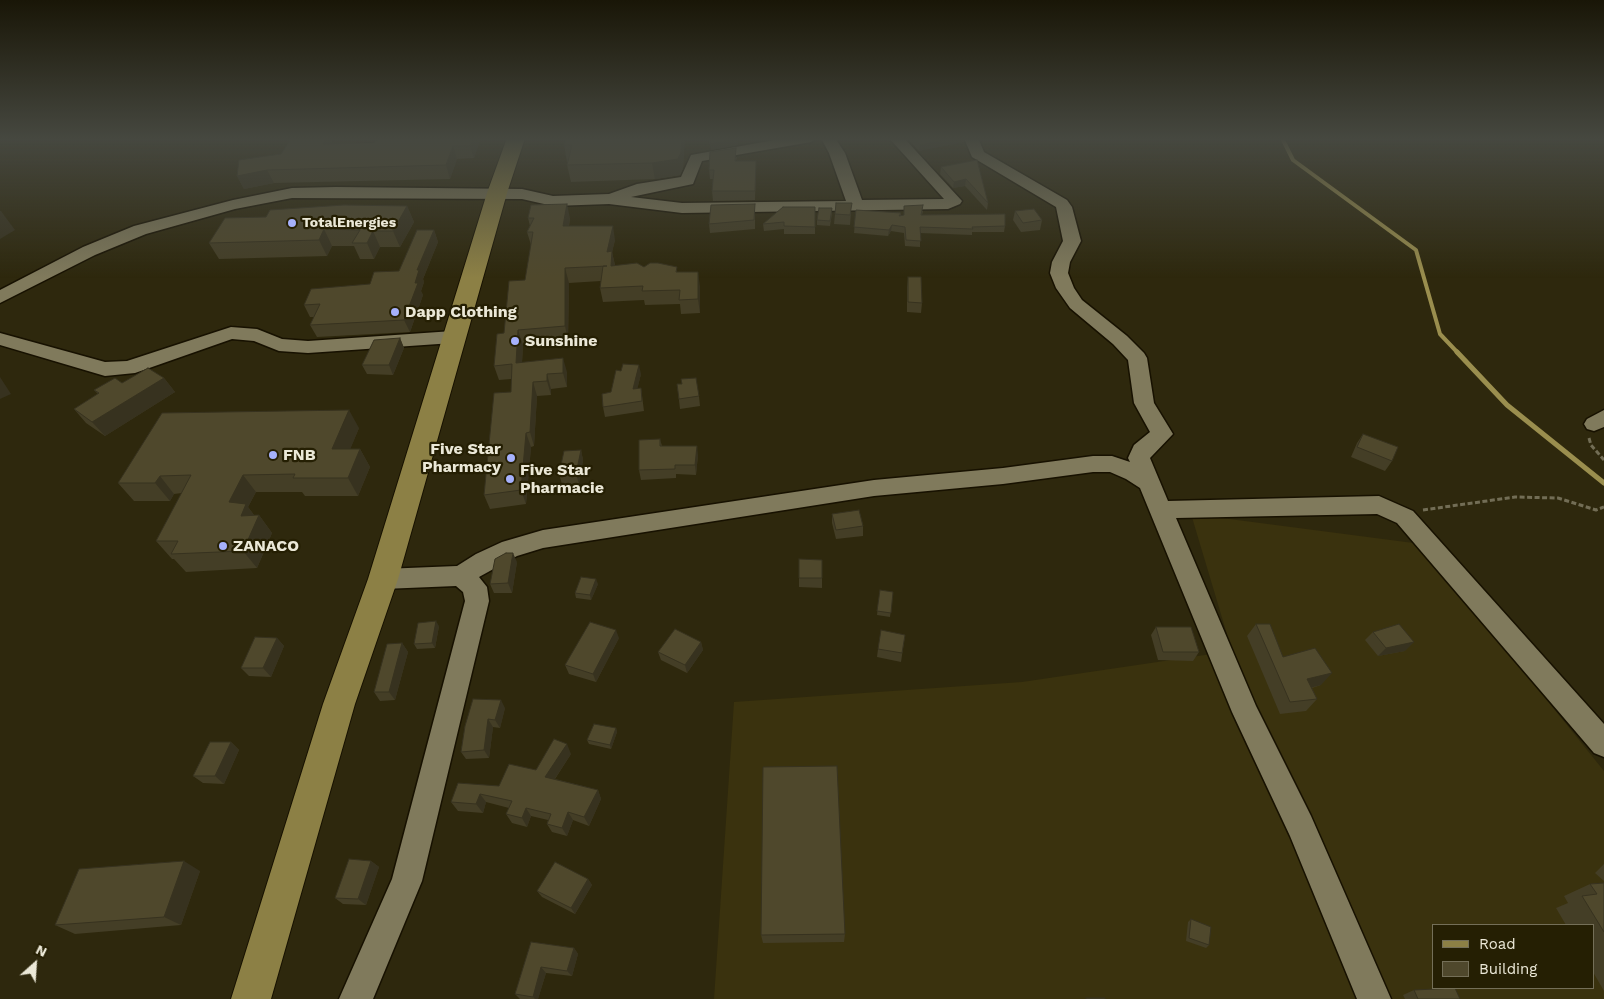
<!DOCTYPE html>
<html>
<head>
<meta charset="utf-8">
<style>
	body { margin:0 }
	#map { position:relative; width:1604px; height:999px; overflow:hidden; background:#2e280d; font-family:"Work Sans",sans-serif }
	canvas { display:block }
	.legend { position:absolute; left:1432px; top:924px; width:162px; height:65px; box-sizing:border-box; background:#251f03; border:1px solid #746f58; margin:0; padding:6px 9px; list-style:none; font-size:15px; color:#ebe8d7 }
	.legend li { display:flex; align-items:center; gap:10px; height:25px }
	.legend b { width:25px; border:1px solid #746f58 }
	.north { position:absolute; left:10px; top:939px; width:50px; height:50px; -webkit-text-stroke:4px #251f03; paint-order:stroke; rotate:26deg; font-size:14px; font-weight:700; line-height:20px; text-align:center; color:#ebe8d7 }
	.north::after { content:''; display:block; margin:auto; width:18px; height:22px; background:#ebe8d7; clip-path:polygon(50% 0,100% 100%,50% 72%,0 100%) }
</style>
</head>
<body>
<div id="map">
<canvas width="1604" height="999"></canvas>
<ul class="legend">
<li><b style="height:6px;background:#8c8045"></b>Road</li>
<li><b style="height:14px;background:#4f482c"></b>Building</li>
</ul>
<div class="north">N</div>
</div>
<script>
const ctx = document.querySelector('canvas').getContext('2d');
ctx.lineJoin = 'round';
function paint(path, color) { ctx.fillStyle = color; ctx.fill(path, 'evenodd'); }
const poly = rows => new Path2D(rows.map(r => 'M' + r).join(''));
function stroke(path, color, width, dash) { ctx.strokeStyle = color; ctx.lineWidth = width; ctx.lineCap = dash ? 'butt' : 'round'; ctx.setLineDash(dash || []); ctx.stroke(path); }
function write(font, color, halo, rows, align = 'center') {
  ctx.font = font + ' "Work Sans",sans-serif'; ctx.lineWidth = 4.5; ctx.setLineDash([]); ctx.textBaseline = 'middle'; ctx.strokeStyle = halo; ctx.fillStyle = color; for (const [text, x, y, turn = 0] of rows) {
    ctx.save(); ctx.translate(x, y); ctx.rotate((+turn || 0) * Math.PI / 180); ctx.textAlign = isNaN(turn) ? turn : align; if (halo) ctx.strokeText(text, 0, 0); ctx.fillText(text, 0, 0); ctx.restore();
  }
}
paint(poly([
	[1191,514,1421,544,1604,771,1604,999,714,999,734,702,1022,682,1232,651],
	[1433,925,1593,925,1593,988,1433,988]
]), '#3a320e');
stroke(poly([
	[1282,138,1293,160,1416,250,1440,334,1458,353]
]), '#9a8e4e', 4);
stroke(poly([
	[1457,352,1507,405,1604,483]
]), '#9a8e4e', 5);
const minor = poly([
	[786,138,818,138,811,142,702,161,693,184,631,197,682,203,846,201,829,153,821,138,835,138,845,153,862,200,944,199,889,138,904,138,962,201,960,204,948,209,682,213,609,204,553,206,522,199,292,198,235,209,146,234,95,255,0,303,0,290,83,247,134,226,233,200,292,188,336,187,522,189,553,196,609,194,637,184,681,177,691,155,786,138],
	[964,138,978,138,984,152,1067,200,1072,207,1081,241,1070,262,1068,273,1074,288,1082,300,1127,336,1144,353,1147,358,1154,403,1173,434,1150,458,1168,501,1379,496,1413,511,1604,724,1604,757,1594,753,1397,523,1377,514,1176,518,1256,706,1311,816,1391,999,1357,999,1290,836,1232,712,1140,488,1126,479,1110,472,1093,472,1003,484,874,496,543,548,517,556,479,577,487,587,489,601,422,881,373,999,339,999,392,879,465,601,463,592,456,586,383,589,374,586,371,579,374,572,383,569,457,566,476,554,502,542,543,530,874,480,1003,468,1093,456,1112,456,1130,462,1128,458,1134,445,1150,432,1134,403,1128,360,1113,344,1070,308,1056,288,1050,273,1052,262,1063,241,1056,207,972,157,964,138],
	[231,327,257,329,282,339,308,341,453,331,460,333,463,337,460,341,453,343,308,353,279,351,254,341,232,339,135,373,105,376,0,345,0,333,105,362,127,361,231,327],
	[1604,410,1604,427,1594,431,1587,429,1584,424,1587,419,1604,410]
]);
const major = poly([
	[507,138,525,138,507,193,398,579,355,704,271,999,231,999,323,704,368,579,487,193,507,138]
]);
stroke(minor, '#171100', 3);
stroke(major, '#171100', 2);
stroke(poly([
	[1589,438,1591,445,1604,460],
	[1423,510,1515,497,1558,498,1596,510,1604,507]
]), '#726d55', 3, [5, 2.5]);
paint(minor, '#807a5c');
paint(major, '#8c8045');
paint(poly([
	[292,138,332,138,331,139,333,144,374,143,481,138,474,158,457,159,450,179,274,183,244,189,237,176,281,154],
	[708,138,738,138,738,145,711,150,710,144,709,144],
	[908,138,913,138,964,142,919,151,908,139],
	[685,139,683,168,680,175,655,179,571,182,567,165,568,162,567,162,564,145],
	[737,157,736,161,756,161,755,200,713,201,712,191,713,179,710,179,709,170],
	[977,160,988,203,987,210,965,186,953,188,940,174,941,167],
	[407,206,414,222,400,247,380,247,374,259,360,259,354,246,332,246,327,256,219,259,209,243,266,217],
	[904,206,923,211,922,215,1005,226,1004,232,972,232,972,235,920,233,920,247,905,246,904,233,891,231,888,236,854,233,856,210,901,213,901,216,904,215],
	[815,207,815,234,784,234,784,229,764,231,763,224],
	[1015,211,1042,220,1040,230,1021,232,1013,220],
	[851,212,850,225,834,224,835,214],
	[832,213,830,226,817,225,817,220],
	[755,214,755,229,710,233,709,224],
	[528,218,570,218,569,226,615,240,612,252,615,265,644,267,677,267,677,272,700,286,700,313,681,314,680,304,645,305,644,300,603,302,600,288,601,281,569,283,568,340,523,345,522,363,567,372,567,387,551,389,551,395,537,396,534,446,531,447,526,504,490,509,484,495,511,392,511,379,499,380,494,366,504,333,525,280,531,245,527,232,530,226],
	[434,230,438,242,423,279,424,282,421,291,423,295,410,332,317,337,310,325,314,317,310,317,304,305,370,284,399,271],
	[908,277,922,303,921,313,907,312,907,287],
	[400,338,404,348,393,375,367,374,362,365],
	[641,374,637,389,641,388,644,411,605,417,603,407],
	[164,378,175,392,105,436,86,423,74,409,98,394,94,390,122,383],
	[677,384,699,396,700,406,680,409],
	[359,428,350,449,360,449,370,467,358,496,305,496,302,492,256,492,248,507,254,515,259,515,272,533,257,568,186,572,174,559,172,559,156,541,182,493,174,494,170,501,134,501,118,483],
	[1363,434,1392,461,1385,471,1351,457,1357,443],
	[660,439,662,446,698,455,696,475,676,474,676,478,641,480,639,470],
	[581,450,583,460,579,484,562,484,559,474],
	[832,514,863,526,863,536,836,539,832,523],
	[799,559,822,578,822,588,799,587],
	[517,562,512,593,494,593,490,584],
	[598,584,591,600,576,598,575,593],
	[880,590,893,592,890,617,877,615],
	[1256,624,1283,657,1321,685,1312,688,1317,699,1306,711,1280,714,1247,636],
	[439,626,435,648,417,649,414,644],
	[1156,627,1199,652,1193,661,1158,660,1151,635],
	[1373,632,1405,651,1378,656,1365,640],
	[905,635,901,662,877,657,878,649],
	[277,638,284,646,271,677,249,676,241,668],
	[619,638,596,682,569,674,565,665],
	[701,642,703,650,687,673,661,660,658,652],
	[402,643,408,652,395,700,380,701,374,692],
	[505,708,500,728,493,727,489,758,466,759,461,752,465,726],
	[616,728,617,732,611,749,589,744,587,740],
	[231,742,239,750,224,784,203,783,193,776],
	[571,754,555,779,598,790,601,799,589,826,573,820,567,836,552,832,547,824,548,820,531,816,527,827,512,823,506,814,509,808,486,802,483,813,458,811,451,802,499,786],
	[371,861,379,867,366,905,343,904,335,898],
	[1604,864,1604,881,1595,873],
	[200,871,181,925,75,934,55,925],
	[588,879,592,885,575,914,542,897,537,891],
	[1604,883,1604,991,1593,972,1593,925,1566,925,1556,908,1568,903,1564,896,1590,884],
	[1191,919,1209,945,1206,948,1186,941,1188,922],
	[845,934,844,942,763,943,761,935],
	[531,942,574,948,578,954,572,976,546,973,538,999,520,999,515,994],
	[1414,990,1460,999,1405,999,1403,995]
]), '#443e26');
paint(poly([
	[321,138,332,138,331,139,334,148,328,157],
	[473,138,481,138,474,158,470,146],
	[682,138,685,138,685,139,683,168,680,175,655,179,652,163],
	[738,138,738,145,711,150,710,144],
	[954,138,964,138,964,142,919,151,920,145],
	[453,146,457,159,450,179,446,165],
	[267,170,274,183,244,189,237,176],
	[966,179,965,186,953,188,954,182],
	[567,204,570,218,566,240,563,226],
	[407,206,414,222,400,247,393,231],
	[0,211,1,211,15,230,0,239],
	[892,225,891,231,888,236,889,230],
	[613,226,615,240,612,252,615,266,614,280,607,252],
	[324,229,332,246,327,256,319,240],
	[434,230,438,242,423,279,424,282,421,291,423,295,410,332,404,320,415,283,417,270],
	[373,231,380,247,374,259,367,243],
	[565,268,569,283,568,340,565,326],
	[698,272,700,286,700,313,698,299],
	[518,330,523,345,521,378,516,363],
	[400,338,404,348,393,375,389,365],
	[563,358,567,372,567,387,563,373],
	[639,365,641,374,635,399,633,389],
	[547,374,551,389,551,395,547,381],
	[0,377,11,394,0,399],
	[164,378,175,392,105,436,92,422],
	[533,382,537,396,534,446,530,432],
	[349,410,359,428,343,467,332,449],
	[526,433,531,447,526,504,521,490],
	[697,446,698,455,696,475,695,465],
	[360,449,370,467,358,496,348,478],
	[581,450,583,460,579,484,576,474],
	[243,475,256,492,248,507,257,519,259,515,272,533,257,568,243,551,229,502],
	[160,476,174,494,170,501,155,483],
	[513,553,517,562,512,593,508,583],
	[596,579,598,584,591,600,590,595],
	[436,621,439,626,435,648,432,643],
	[616,630,619,638,596,682,593,674],
	[277,638,284,646,271,677,263,668],
	[701,642,703,650,687,673,685,665],
	[1414,642,1405,651,1378,656,1386,648],
	[402,643,408,652,395,700,389,692],
	[1332,673,1321,685,1297,691,1307,679],
	[501,700,505,708,500,728,495,720],
	[488,719,493,727,489,758,484,750],
	[616,728,617,732,611,749,610,745],
	[231,742,239,750,224,784,215,776],
	[567,744,571,754,550,786,545,777],
	[598,790,601,799,589,826,584,817],
	[480,794,486,802,483,813,476,804],
	[526,808,531,816,527,827,522,818],
	[568,812,573,820,567,836,562,828],
	[184,861,200,871,181,925,164,917],
	[371,861,379,867,366,905,358,899],
	[588,879,592,885,575,914,571,908],
	[574,948,578,954,572,976,567,971],
	[541,967,546,973,538,999,535,999,533,997]
]), '#37321f');
const building = poly([
	[292,138,327,138,323,144,374,143,378,138,473,138,470,146,453,146,446,165,267,170,237,176,239,160,281,154,292,138],
	[566,138,682,138,681,152,678,159,652,163,567,165,572,145,564,145,566,138],
	[711,138,737,138,737,139,710,144,711,138],
	[913,138,954,138,920,145,913,138],
	[736,148,735,161,756,161,755,191,712,191,714,170,709,170,710,152,736,148],
	[977,160,988,203,966,179,954,182,941,167,977,160],
	[836,203,852,203,850,215,835,214,836,203],
	[567,204,563,226,613,226,607,252,612,251,611,266,637,263,644,267,650,263,658,263,677,267,676,272,698,272,698,299,679,300,680,290,642,291,643,286,600,288,603,266,607,266,565,268,565,326,518,330,516,363,563,358,563,373,547,374,547,381,533,382,530,432,526,433,521,490,484,495,494,393,511,392,512,364,494,366,497,334,504,333,509,281,525,280,533,232,527,232,534,218,528,218,531,205,567,204],
	[755,204,754,220,709,224,711,205,755,204],
	[344,205,407,206,393,231,373,231,367,243,352,243,360,230,324,229,319,240,209,243,225,218,266,217,270,210,344,205],
	[923,205,921,215,1005,214,1005,226,972,227,973,229,920,227,921,241,906,240,905,227,892,225,889,230,854,227,856,210,901,213,899,216,904,215,904,206,923,205],
	[783,207,815,207,815,227,784,226,784,222,763,224,783,207],
	[819,208,832,208,830,221,817,220,819,208],
	[1034,209,1042,220,1023,223,1015,211,1034,209],
	[417,230,434,230,417,270,419,270,415,283,418,283,404,320,310,325,320,304,304,305,311,289,370,284,374,272,399,271,417,230],
	[908,277,921,277,922,303,908,302,908,277],
	[400,338,389,365,362,365,374,340,400,338],
	[623,364,639,365,633,389,641,388,642,401,603,407,602,394,611,392,616,370,621,371,623,364],
	[148,368,164,378,92,422,74,409,99,393,94,390,115,378,122,383,148,368],
	[696,378,699,396,679,399,677,384,682,384,681,379,696,378],
	[349,410,332,449,360,449,348,478,293,478,295,474,243,475,229,502,246,504,241,516,259,515,243,551,171,554,178,541,156,541,191,475,160,476,155,483,118,483,162,413,349,410],
	[1363,434,1398,447,1392,461,1357,447,1363,434],
	[660,439,660,446,697,446,695,465,675,465,675,469,639,470,639,440,660,439],
	[581,450,576,474,559,474,564,451,581,450],
	[859,510,863,526,836,530,832,514,859,510],
	[506,553,513,553,508,583,490,584,495,559,506,553],
	[799,559,822,560,822,578,799,578,799,559],
	[581,577,596,579,590,595,575,593,581,577],
	[880,590,893,592,891,613,877,611,880,590],
	[436,621,432,643,414,644,418,623,436,621],
	[590,622,616,630,593,674,565,665,590,622],
	[1256,624,1270,624,1283,657,1315,648,1332,673,1307,679,1317,699,1290,702,1256,624],
	[1399,624,1414,642,1386,648,1373,632,1399,624],
	[1156,627,1191,627,1199,652,1163,652,1156,627],
	[675,629,701,642,685,665,658,652,675,629],
	[881,630,905,635,902,653,878,649,881,630],
	[255,637,277,638,263,668,241,668,255,637],
	[402,643,389,692,374,692,387,644,402,643],
	[473,699,501,700,495,720,488,719,484,750,461,752,465,726,473,699],
	[594,724,616,728,610,745,587,740,594,724],
	[554,739,567,744,545,777,598,790,584,817,568,812,562,828,547,824,551,814,526,808,522,818,506,814,512,801,480,794,476,804,451,802,458,783,499,786,509,764,536,770,554,739],
	[210,742,231,742,215,776,193,776,210,742],
	[837,766,845,934,761,935,763,767,837,766],
	[349,859,371,861,358,899,335,898,349,859],
	[184,861,164,917,55,925,79,869,184,861],
	[555,862,588,879,571,908,537,891,555,862],
	[1604,883,1604,932,1582,896,1597,894,1590,884,1604,883],
	[1191,919,1211,927,1209,945,1189,938,1191,919],
	[531,942,574,948,567,971,541,967,533,997,515,994,531,942],
	[1455,988,1460,999,1418,999,1414,990,1455,988],
	[1086,998,1105,998,1105,999,1086,999,1086,998]
]);
paint(building, '#4f482c');
stroke(building, '#37321f', 1);
const sky = ctx.createLinearGradient(0, 0, 0, 278);
sky.addColorStop(0, '#191607');
sky.addColorStop(0.5, '#464840');
sky.addColorStop(1, '#46484000');
ctx.fillStyle = sky;
ctx.fillRect(0, 0, 1604, 278);
for (const [x, y, r, color] of [
	[292,223,5,"#a6b1fc"],
	[395,312,5,"#a6b1fc"],
	[515,341,5,"#a6b1fc"],
	[273,455,5,"#a6b1fc"],
	[511,458,5,"#a6b1fc"],
	[510,479,5,"#a6b1fc"],
	[223,546,5,"#a6b1fc"]
]) { const dot = new Path2D(); dot.arc(x, y, r, 0, 2 * Math.PI); ctx.fillStyle = color; ctx.fill(dot); stroke(dot, '#251f03', 2); }
write('bold 14px', '#ebe8d7', '#251f03', [
	["TotalEnergies",302,223]
], 'left');
write('bold 16px', '#ebe8d7', '#251f03', [
	["Dapp Clothing",405,312],
	["Sunshine",525,341],
	["Five Star",501,449,"right"],
	["Pharmacy",501,467,"right"],
	["FNB",283,455],
	["Five Star",520,470],
	["Pharmacie",520,488],
	["ZANACO",233,546]
], 'left');
</script>
</body>
</html>
